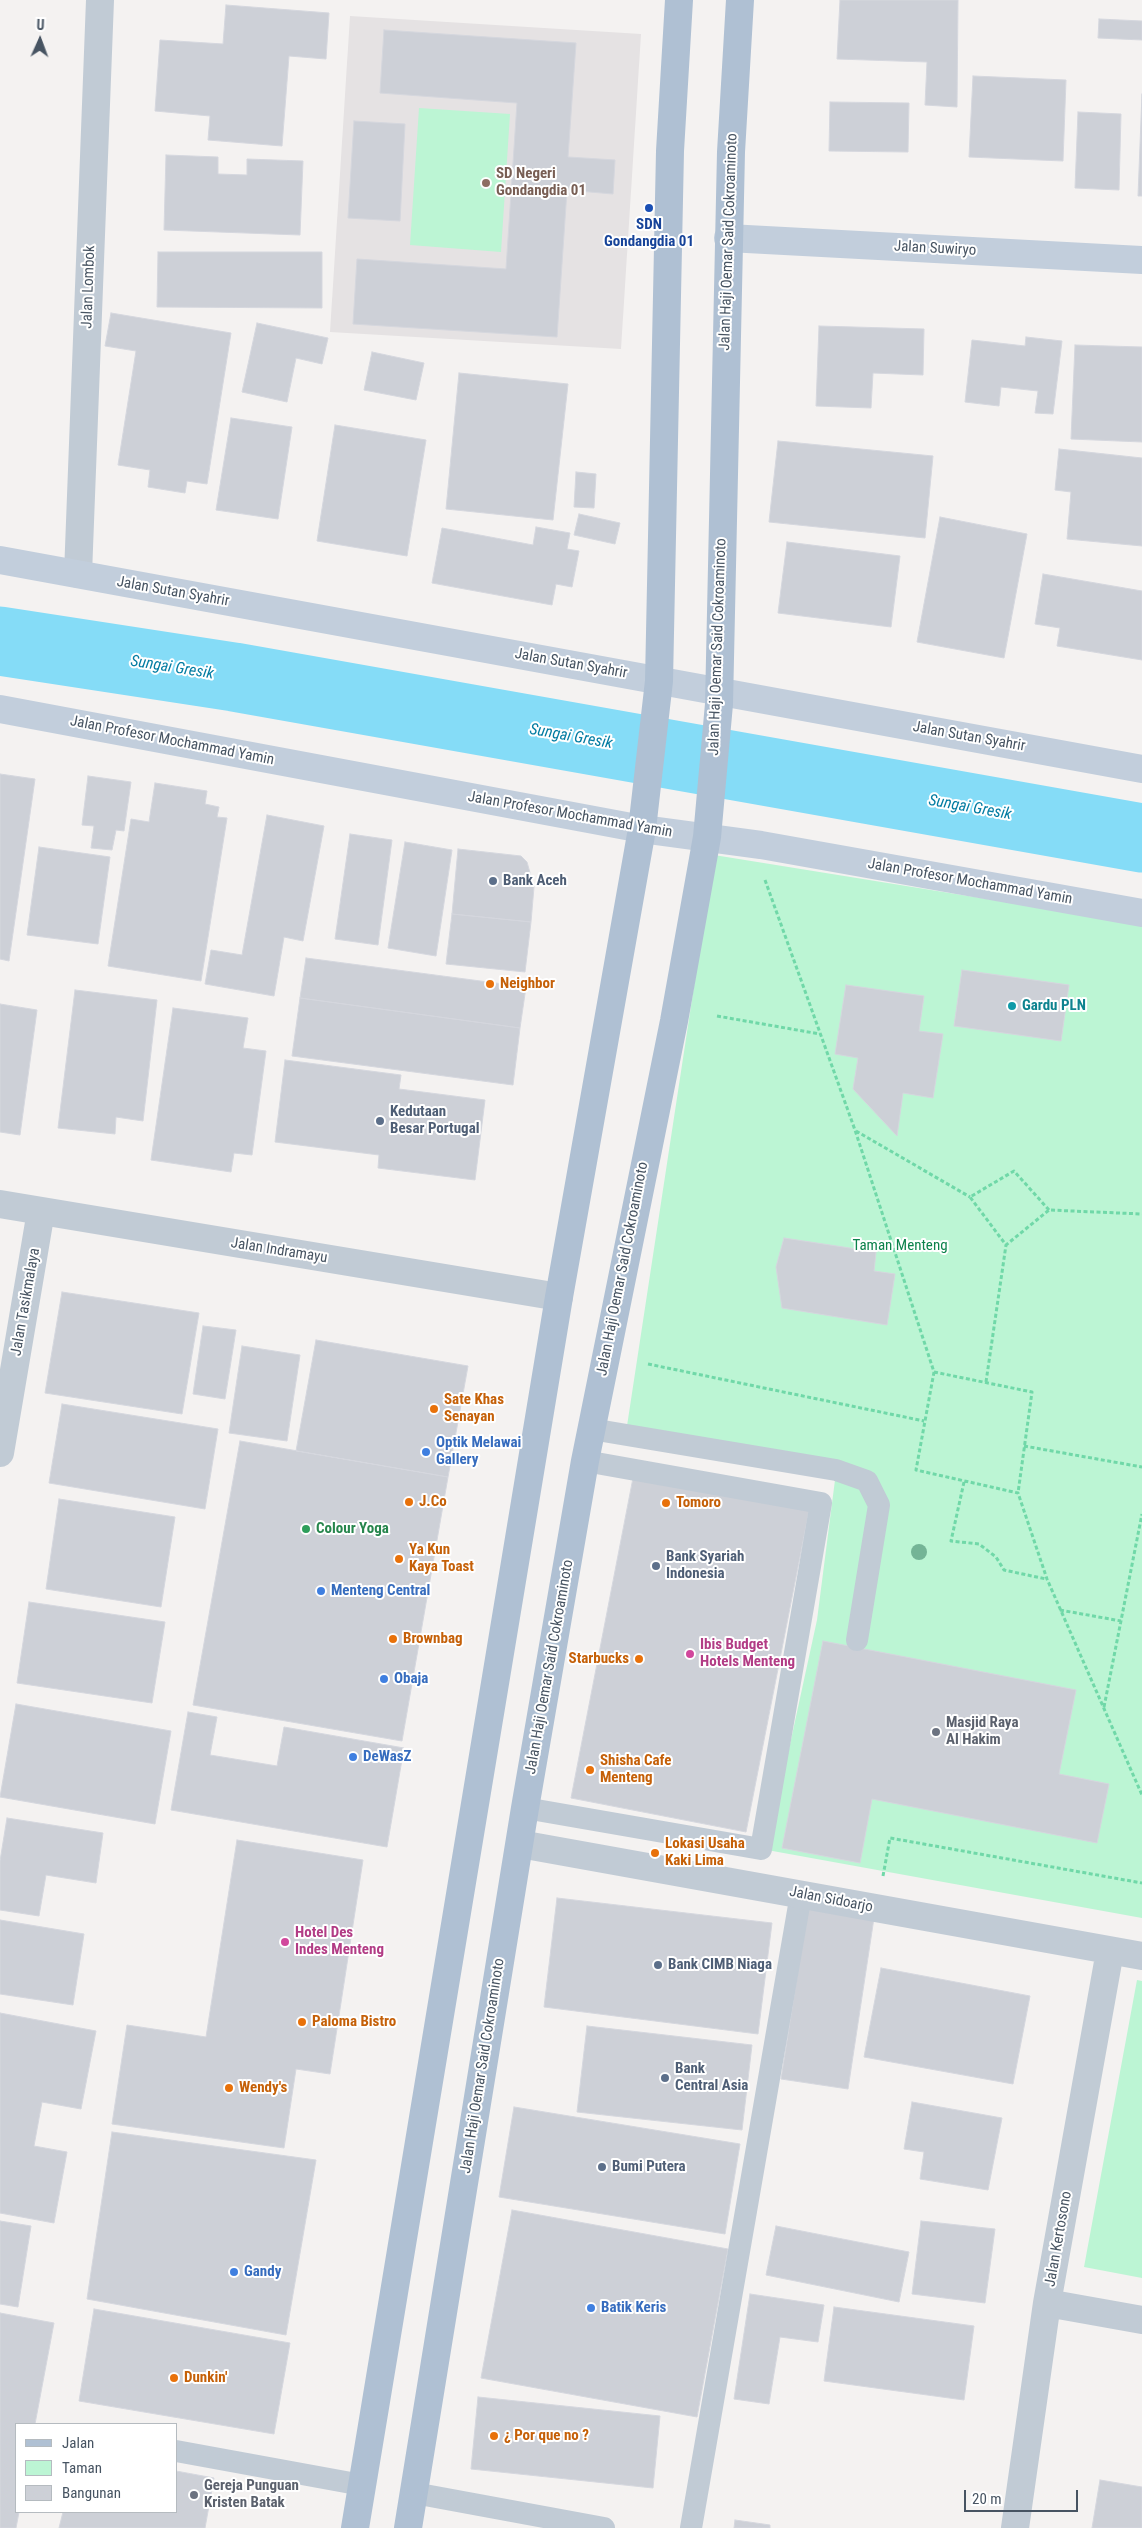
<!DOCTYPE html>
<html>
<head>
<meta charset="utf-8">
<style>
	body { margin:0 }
	#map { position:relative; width:1142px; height:2528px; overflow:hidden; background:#f4f2f1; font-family:"Roboto Condensed",sans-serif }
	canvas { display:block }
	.legend { position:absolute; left:15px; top:2423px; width:162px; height:90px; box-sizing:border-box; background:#fff; border:1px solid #b5bbc0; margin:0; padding:6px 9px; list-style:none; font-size:15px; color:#475462 }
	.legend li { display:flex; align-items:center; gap:10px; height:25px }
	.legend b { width:25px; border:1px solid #b5bbc0 }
	.north { position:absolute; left:15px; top:15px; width:50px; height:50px; -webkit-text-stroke:4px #fff; paint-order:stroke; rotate:2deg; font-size:14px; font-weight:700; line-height:20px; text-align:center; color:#475462 }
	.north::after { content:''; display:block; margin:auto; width:18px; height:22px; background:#475462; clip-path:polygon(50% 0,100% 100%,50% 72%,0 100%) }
	.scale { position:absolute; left:964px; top:2490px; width:114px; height:22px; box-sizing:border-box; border:2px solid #475462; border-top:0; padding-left:6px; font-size:15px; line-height:18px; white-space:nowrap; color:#475462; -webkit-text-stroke:4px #fff; paint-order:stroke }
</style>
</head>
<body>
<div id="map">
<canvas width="1142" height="2528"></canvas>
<ul class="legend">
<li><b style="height:6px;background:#afc0d3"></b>Jalan</li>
<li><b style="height:14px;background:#bcf5d4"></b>Taman</li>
<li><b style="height:14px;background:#cdd0d7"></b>Bangunan</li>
</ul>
<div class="north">U</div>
<div class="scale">20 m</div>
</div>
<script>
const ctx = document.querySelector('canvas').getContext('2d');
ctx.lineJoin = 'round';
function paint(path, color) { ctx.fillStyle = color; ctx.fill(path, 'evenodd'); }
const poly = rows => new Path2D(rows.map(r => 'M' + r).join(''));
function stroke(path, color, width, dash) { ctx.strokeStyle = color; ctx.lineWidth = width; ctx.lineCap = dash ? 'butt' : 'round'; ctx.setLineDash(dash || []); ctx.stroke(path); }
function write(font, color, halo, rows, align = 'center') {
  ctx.font = font + ' "Roboto Condensed",sans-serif'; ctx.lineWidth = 4; ctx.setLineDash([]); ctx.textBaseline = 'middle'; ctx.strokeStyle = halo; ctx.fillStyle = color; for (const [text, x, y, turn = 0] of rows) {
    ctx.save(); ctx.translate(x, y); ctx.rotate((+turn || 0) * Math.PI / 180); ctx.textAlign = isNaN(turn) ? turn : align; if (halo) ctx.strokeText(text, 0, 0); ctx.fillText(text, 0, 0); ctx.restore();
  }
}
paint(poly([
	[350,16,641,34,621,349,330,332]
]), '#e5e2e3');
paint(poly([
	[419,108,510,114,501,252,410,245],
	[714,855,1142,924,1142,1918,767,1850,817,1620,835,1480,625,1439],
	[1137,1980,1142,1981,1142,2278,1084,2267]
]), '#bcf5d4');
stroke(poly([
	[0,641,234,677,1142,838]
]), '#85dcf7', 69);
const building = poly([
	[840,0,958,0,957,107,925,105,927,62,837,59,840,0],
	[226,5,329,13,326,59,289,56,282,146,208,140,210,116,155,111,160,40,223,44,226,5],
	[1099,19,1142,21,1142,40,1098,38,1099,19],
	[384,30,576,43,568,157,615,160,613,194,567,190,557,337,353,324,357,259,506,269,517,103,380,93,384,30],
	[973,76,1066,80,1063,161,969,157,973,76],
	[1142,94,1142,196,1138,196,1142,94],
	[830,102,909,103,908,152,829,151,830,102],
	[1078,112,1121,114,1119,190,1075,188,1078,112],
	[354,121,405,124,400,221,348,218,354,121],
	[166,155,218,157,218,174,247,175,247,159,303,161,300,235,164,230,166,155],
	[158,252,322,252,322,308,157,307,158,252],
	[111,313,231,333,207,484,187,481,185,493,148,487,150,470,118,465,136,351,105,346,111,313],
	[257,323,328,338,322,364,296,358,287,402,242,392,257,323],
	[819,326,924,329,923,375,873,373,871,408,816,406,819,326],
	[1026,337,1062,341,1053,414,1035,413,1038,391,1001,387,999,406,965,402,972,340,1025,346,1026,337],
	[1075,345,1142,347,1142,442,1071,439,1075,345],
	[372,352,424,363,416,400,364,390,372,352],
	[459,373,568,384,553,520,446,509,459,373],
	[231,418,292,427,278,519,216,510,231,418],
	[335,425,426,440,407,556,317,541,335,425],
	[778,441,933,456,925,538,769,522,778,441],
	[1059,449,1142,458,1142,546,1067,539,1071,492,1055,490,1059,449],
	[576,472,596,474,594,508,574,507,576,472],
	[579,514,620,523,615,544,574,535,579,514],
	[940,517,1027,534,1004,658,917,642,940,517],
	[536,527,570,533,567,549,579,551,572,587,556,584,552,605,432,583,442,528,533,545,536,527],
	[787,542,900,556,891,627,778,613,787,542],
	[1043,574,1142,591,1142,660,1057,646,1060,628,1035,624,1043,574],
	[0,774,35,779,9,961,0,959,0,774],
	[88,776,131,782,124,831,116,830,112,850,91,848,94,826,82,825,88,776],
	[155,783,207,791,205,804,219,807,217,817,227,818,201,981,108,966,131,819,149,822,155,783],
	[267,815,324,826,303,941,284,937,274,996,205,984,211,950,242,955,267,815],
	[350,834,392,840,378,945,335,939,350,834],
	[405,842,452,850,436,956,388,948,405,842],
	[39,847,110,857,98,944,27,935,39,847],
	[458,849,521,856,527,862,534,887,531,922,452,914,458,849],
	[452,914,531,922,525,972,446,964,452,914],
	[306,958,526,987,520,1028,300,998,306,958],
	[962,970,1069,985,1061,1041,954,1026,962,970],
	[846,985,924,996,919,1031,943,1034,933,1098,903,1093,897,1136,853,1089,858,1058,835,1054,846,985],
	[75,990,157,1000,143,1121,116,1117,115,1134,58,1128,75,990],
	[300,998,520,1028,513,1085,292,1056,300,998],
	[0,1004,37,1010,20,1135,0,1132,0,1004],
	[173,1008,248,1018,243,1048,266,1051,252,1155,234,1153,231,1172,151,1160,173,1008],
	[285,1060,401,1075,399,1089,485,1100,475,1180,378,1168,379,1155,275,1142,285,1060],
	[784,1238,876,1252,874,1271,895,1274,887,1325,782,1308,776,1267,784,1238],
	[62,1292,199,1313,182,1414,45,1393,62,1292],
	[203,1326,236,1330,225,1399,193,1394,203,1326],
	[316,1340,468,1366,448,1477,296,1451,316,1340],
	[242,1346,300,1355,287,1441,229,1433,242,1346],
	[62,1404,218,1429,205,1509,49,1483,62,1404],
	[240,1441,448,1477,402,1741,193,1705,240,1441],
	[633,1478,809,1511,746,1832,571,1798,633,1478],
	[59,1499,175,1517,161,1607,46,1589,59,1499],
	[29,1602,165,1622,152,1703,17,1683,29,1602],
	[823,1641,1076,1690,1059,1774,1109,1784,1097,1843,872,1799,860,1863,782,1848,823,1641],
	[16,1704,171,1731,155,1824,0,1797,16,1704],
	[188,1712,217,1717,210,1755,277,1766,284,1727,404,1748,387,1847,171,1810,188,1712],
	[7,1818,103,1833,96,1883,46,1875,39,1916,0,1910,0,1861,7,1818],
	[237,1840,363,1860,330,2074,296,2069,284,2148,112,2124,127,2025,206,2037,237,1840],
	[557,1898,772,1923,758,2034,544,2007,557,1898],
	[808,1907,874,1918,848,2089,781,2079,808,1907],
	[0,1920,84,1934,73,2005,0,1994,0,1920],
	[881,1968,1030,1996,1013,2084,864,2057,881,1968],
	[0,2013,96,2031,81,2109,42,2102,34,2146,67,2152,54,2223,0,2213,0,2013],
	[587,2026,752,2045,742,2130,577,2112,587,2026],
	[912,2102,1002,2118,988,2190,920,2179,924,2152,904,2149,912,2102],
	[514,2107,740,2144,725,2234,499,2197,514,2107],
	[112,2132,316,2160,286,2335,87,2299,112,2132],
	[512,2210,728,2249,697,2417,481,2378,512,2210],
	[0,2221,31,2226,18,2307,0,2304,0,2221],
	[921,2221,995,2229,985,2303,912,2294,921,2221],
	[776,2226,909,2252,899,2302,766,2275,776,2226],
	[750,2294,824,2305,818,2342,780,2337,769,2404,734,2399,750,2294],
	[834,2307,974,2326,964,2400,824,2381,834,2307],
	[94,2309,290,2343,274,2434,79,2401,94,2309],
	[0,2313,54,2323,35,2424,16,2424,16,2512,19,2512,16,2528,0,2528,0,2313],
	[478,2397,660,2416,653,2488,471,2469,478,2397],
	[176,2471,214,2478,205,2528,59,2528,63,2512,176,2512,176,2471],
	[1100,2480,1142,2487,1142,2528,1092,2528,1100,2480],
	[735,2520,770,2525,770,2528,734,2528,735,2520]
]);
paint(building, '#cdd0d7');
stroke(building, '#d5d7de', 1);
stroke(poly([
	[765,880,855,1130,934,1372,916,1470,1018,1493,1047,1579,1142,1795],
	[717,1016,820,1034],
	[856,1131,970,1197],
	[1049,1210,1014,1171,970,1197,1006,1245,1049,1210,1142,1214],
	[648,1364,924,1421],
	[934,1372,1032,1392,1018,1493],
	[986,1382,1006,1245],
	[1024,1446,1142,1467],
	[964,1482,951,1541,979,1544,996,1557,1004,1570,1046,1579],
	[1060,1610,1121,1621],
	[1104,1707,1142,1514],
	[883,1876,890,1838,1142,1883]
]), '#70d8a8', 3, [4, 2.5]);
stroke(poly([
	[591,1429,836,1470,867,1481,879,1505,857,1640],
	[525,1808,761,1849,821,1503,585,1461],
	[176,2451,362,2485],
	[414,2493,604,2528],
	[691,2528,801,1894]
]), '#c1cbd5', 22);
stroke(poly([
	[78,574,100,0],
	[0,1204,559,1297],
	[0,1453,41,1211],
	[520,1844,1142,1956],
	[1047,2303,1142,2320],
	[1015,2528,1047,2303,1110,1951]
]), '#c1cbd5', 28);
stroke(poly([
	[728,238,1142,260],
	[0,560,1142,769],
	[0,709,642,829,761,845,1142,913]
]), '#c2cedc', 28);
stroke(poly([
	[355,2528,559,1297,642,829,659,681,670,151,679,0],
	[408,2528,525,1808,585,1461,674,1021,707,837,719,704,731,152,740,0]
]), '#afc0d3', 28);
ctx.fillStyle = '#74b496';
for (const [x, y] of [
	[919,1552]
]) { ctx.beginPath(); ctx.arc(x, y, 8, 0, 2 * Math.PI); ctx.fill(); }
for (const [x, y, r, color] of [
	[486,183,5,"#8d6e63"],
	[649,208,5,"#1a4fb4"],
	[493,881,5,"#5c6f8a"],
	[490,984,5,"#e8710a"],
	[1012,1006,5,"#0f9aa8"],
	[380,1121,5,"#5c6f8a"],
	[434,1409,5,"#e8710a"],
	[426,1452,5,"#3f7fe0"],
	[409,1502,5,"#e8710a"],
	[666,1503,5,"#e8710a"],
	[306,1529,5,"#2e9e5b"],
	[399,1559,5,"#e8710a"],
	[656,1566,5,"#5c6f8a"],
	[321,1591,5,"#3f7fe0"],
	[393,1639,5,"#e8710a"],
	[690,1654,5,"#d1479c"],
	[639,1659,5,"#e8710a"],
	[384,1679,5,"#3f7fe0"],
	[936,1732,5,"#6b7280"],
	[353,1757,5,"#3f7fe0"],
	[590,1770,5,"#e8710a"],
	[655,1853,5,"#e8710a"],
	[285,1942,5,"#d1479c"],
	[658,1965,5,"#5c6f8a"],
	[302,2022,5,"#e8710a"],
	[665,2078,5,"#5c6f8a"],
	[229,2088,5,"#e8710a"],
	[602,2167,5,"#5c6f8a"],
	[234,2272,5,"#3f7fe0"],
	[591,2308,5,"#3f7fe0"],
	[174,2378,5,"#e8710a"],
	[494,2436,5,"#e8710a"],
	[194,2495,5,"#6b7280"]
]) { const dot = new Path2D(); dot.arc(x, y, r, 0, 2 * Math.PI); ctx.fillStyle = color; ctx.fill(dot); stroke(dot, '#fff', 2); }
write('bold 15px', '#785e54', '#fff', [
	["SD Negeri",496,174],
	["Gondangdia 01",496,191]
], 'left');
write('bold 15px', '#164399', '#fff', [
	["SDN",649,225],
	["Gondangdia 01",649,242]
]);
write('15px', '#475462', '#fff', [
	["Jalan Haji Oemar Said Cokroaminoto",729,242,-88],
	["Jalan Suwiryo",935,249,3],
	["Jalan Lombok",89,287,-88],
	["Jalan Sutan Syahrir",173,592,10],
	["Jalan Haji Oemar Said Cokroaminoto",718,647,-88],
	["Jalan Sutan Syahrir",571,664,10],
	["Jalan Sutan Syahrir",969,737,10],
	["Jalan Profesor Mochammad Yamin",172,741,11],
	["Jalan Profesor Mochammad Yamin",570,815,10],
	["Jalan Profesor Mochammad Yamin",970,882,10],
	["Jalan Indramayu",279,1251,9],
	["Jalan Haji Oemar Said Cokroaminoto",623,1269,-79],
	["Jalan Tasikmalaya",26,1302,-80],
	["Jalan Haji Oemar Said Cokroaminoto",550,1667,-80],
	["Jalan Sidoarjo",831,1900,11],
	["Jalan Haji Oemar Said Cokroaminoto",483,2066,-81],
	["Jalan Kertosono",1059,2239,-80]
]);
write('bold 15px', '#4e5e75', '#fff', [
	["Bank Aceh",503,881],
	["Kedutaan",390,1112],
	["Besar Portugal",390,1129],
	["Bank Syariah",666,1557],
	["Indonesia",666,1574],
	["Bank CIMB Niaga",668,1965],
	["Bank",675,2069],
	["Central Asia",675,2086],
	["Bumi Putera",612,2167]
], 'left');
write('bold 15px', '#c56008', '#fff', [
	["Neighbor",500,984],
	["Sate Khas",444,1400],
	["Senayan",444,1417],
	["J.Co",419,1502],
	["Tomoro",676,1503],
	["Ya Kun",409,1550],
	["Kaya Toast",409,1567],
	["Brownbag",403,1639],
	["Starbucks",629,1659,"right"],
	["Shisha Cafe",600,1761],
	["Menteng",600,1778],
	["Lokasi Usaha",665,1844],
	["Kaki Lima",665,1861],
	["Paloma Bistro",312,2022],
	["Wendy's",239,2088],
	["Dunkin'",184,2378],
	["¿ Por que no ?",504,2436]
], 'left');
write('bold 15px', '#0d838f', '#fff', [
	["Gardu PLN",1022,1006]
], 'left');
write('15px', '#0c824b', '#fff', [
	["Taman Menteng",900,1246]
]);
write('bold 15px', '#366cbe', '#fff', [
	["Optik Melawai",436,1443],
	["Gallery",436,1460],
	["Menteng Central",331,1591],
	["Obaja",394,1679],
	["DeWasZ",363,1757],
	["Gandy",244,2272],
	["Batik Keris",601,2308]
], 'left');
write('bold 15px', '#27864d', '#fff', [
	["Colour Yoga",316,1529]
], 'left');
write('bold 15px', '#b23c85', '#fff', [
	["Ibis Budget",700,1645],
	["Hotels Menteng",700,1662],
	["Hotel Des",295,1933],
	["Indes Menteng",295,1950]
], 'left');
write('bold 15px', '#5b616d', '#fff', [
	["Masjid Raya",946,1723],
	["Al Hakim",946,1740],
	["Gereja Punguan",204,2486],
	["Kristen Batak",204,2503]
], 'left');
write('italic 16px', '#037ca2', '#fff', [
	["Sungai Gresik",172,668,9],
	["Sungai Gresik",571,737,10],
	["Sungai Gresik",970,808,10]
]);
</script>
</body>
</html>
